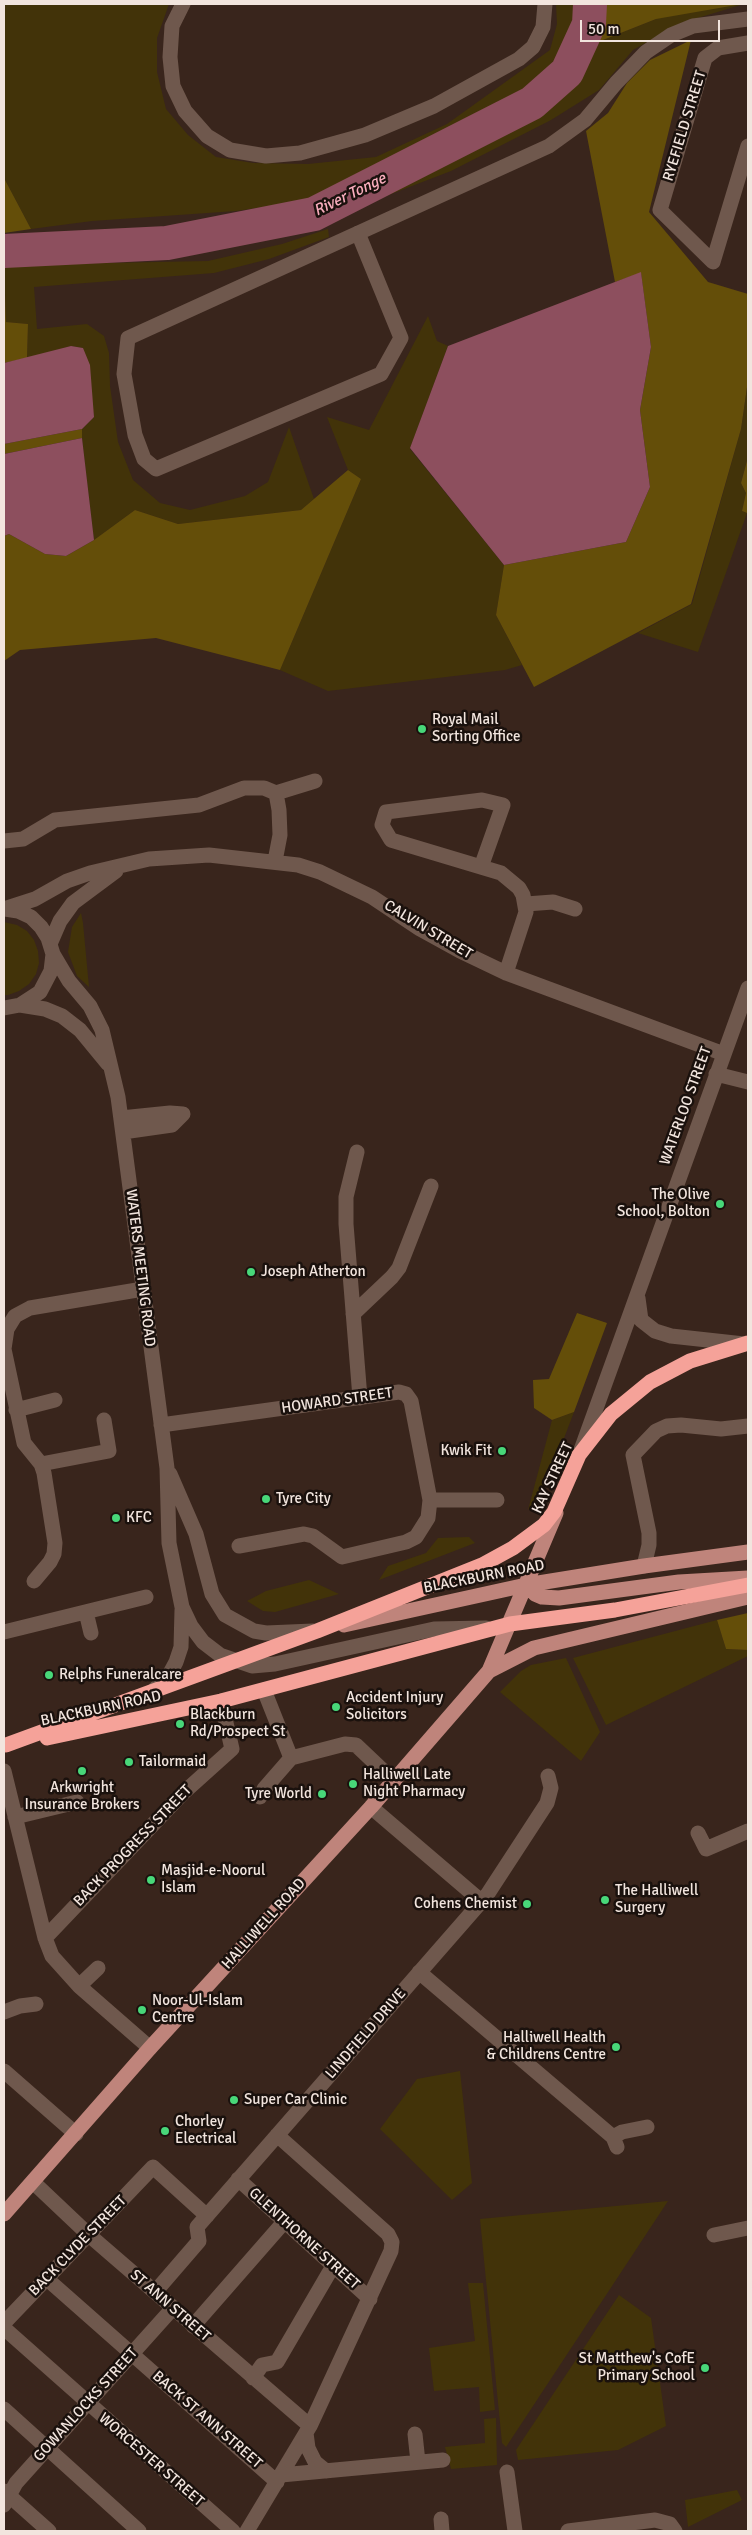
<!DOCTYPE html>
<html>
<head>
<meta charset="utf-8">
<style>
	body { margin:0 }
	#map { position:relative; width:752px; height:2535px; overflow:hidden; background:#39251c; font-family:Signika,sans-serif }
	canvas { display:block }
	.frame { position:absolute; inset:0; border:5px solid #f2e5de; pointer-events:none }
	.scale { position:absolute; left:580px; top:20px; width:140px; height:22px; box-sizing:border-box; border:2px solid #f2e5de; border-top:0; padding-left:6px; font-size:15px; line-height:18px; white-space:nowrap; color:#f2e5de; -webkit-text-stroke:4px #1a110d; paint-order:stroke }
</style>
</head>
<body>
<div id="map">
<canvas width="752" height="2535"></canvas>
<div class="frame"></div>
<div class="scale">50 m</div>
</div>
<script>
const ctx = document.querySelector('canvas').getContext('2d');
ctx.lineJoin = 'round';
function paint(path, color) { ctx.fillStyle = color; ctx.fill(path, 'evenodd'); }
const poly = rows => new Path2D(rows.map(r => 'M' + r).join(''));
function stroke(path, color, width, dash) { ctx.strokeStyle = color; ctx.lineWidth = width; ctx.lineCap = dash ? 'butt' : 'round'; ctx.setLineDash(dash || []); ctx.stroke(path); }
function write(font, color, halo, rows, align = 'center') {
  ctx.font = font + ' Signika,sans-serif'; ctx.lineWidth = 5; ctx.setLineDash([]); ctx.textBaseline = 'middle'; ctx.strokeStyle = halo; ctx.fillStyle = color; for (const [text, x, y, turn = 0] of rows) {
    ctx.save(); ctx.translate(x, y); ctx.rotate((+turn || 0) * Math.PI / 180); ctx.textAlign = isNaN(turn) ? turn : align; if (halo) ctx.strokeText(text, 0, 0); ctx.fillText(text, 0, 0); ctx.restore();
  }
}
paint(poly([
	[4,4,169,4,157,38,157,72,166,109,188,135,216,157,253,163,308,164,376,157,447,124,550,50,557,24,556,4,578,4,575,32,529,96,471,128,312,200,236,211,92,221,31,229,4,178],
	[654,4,744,4,681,23,633,50,599,90,551,120,451,171,321,221,529,117,568,88,593,44,656,19],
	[328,229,329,237,269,259,214,273,34,287,37,329,87,324,104,336,109,353,110,386,118,442,133,480,160,503,190,510,245,496,268,482,289,427,314,499,301,510,178,524,135,510,94,540,82,438,82,429,94,417,83,348,71,346,27,358,28,324,6,322,4,265,208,261,282,244],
	[428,316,437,341,448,346,410,449,504,565,496,615,522,665,505,670,328,691,280,670,361,479,348,470,327,417,369,430],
	[748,380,748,457,741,483,746,493,742,511,747,513,698,652,638,633,692,604,741,429],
	[81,913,83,923,89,987,77,976,68,952,72,927],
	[4,922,17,925,27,931,34,940,38,951,39,963,36,974,29,984,19,991,8,995,4,995],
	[574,1412,545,1488,528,1510,552,1420],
	[469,1537,475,1543,379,1580,388,1566,426,1553,438,1538],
	[309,1580,339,1594,275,1612,263,1611,247,1601,266,1591],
	[717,1620,726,1649,748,1650,748,1656,606,1725,573,1658],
	[566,1658,600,1732,581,1761,500,1692,521,1671,531,1665],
	[460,2071,472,2183,452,2200,380,2129,417,2079],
	[668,2201,506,2447,502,2443,480,2219],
	[468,2283,483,2283,495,2410,480,2412,479,2387,434,2391,429,2348,475,2341],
	[619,2295,651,2318,666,2426,618,2450,518,2460,516,2450],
	[496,2418,497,2465,451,2469,445,2447,485,2443,484,2419],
	[737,2490,742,2500,688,2527,685,2500]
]), '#423309');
paint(poly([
	[601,4,742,4,656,19,593,44],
	[691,40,649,212,708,282,748,294,748,380,741,429,691,604,534,687,496,615,504,565,626,542,650,487,640,410,651,347,641,273,615,282,586,131,608,113,627,83,650,60],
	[4,178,31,229,4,233],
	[4,265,6,322,28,324,27,358,4,363],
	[82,429,82,438,4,454,4,444],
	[748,457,748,509,747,513,742,511,746,493,741,483],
	[348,470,361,479,280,670,156,638,20,650,4,661,4,536,9,534,45,554,66,556,94,540,135,510,178,524,301,510],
	[577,1313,607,1323,574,1412,552,1420,534,1408,533,1380,549,1379],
	[748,1613,748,1650,726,1649,717,1620]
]), '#644e09');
paint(poly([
	[641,272,651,347,640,410,650,487,626,542,504,565,410,448,448,346],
	[71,346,83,348,90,365,94,417,82,429,4,444,4,363],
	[82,438,94,540,66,556,45,554,9,534,4,536,4,454]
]), '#8d4f5e');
stroke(poly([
	[4,251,167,243,314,214,532,103,567,72,589,24,590,4]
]), '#8d4f5e', 34);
stroke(poly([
	[183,4,172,26,170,57,173,86,185,111,207,136,230,150,266,156,300,153,365,135,434,106,519,59,533,47,543,27,545,4],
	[748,43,718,48,705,58,660,210,713,262,748,146],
	[358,233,401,338,381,374,156,469,144,459,135,435,124,374,128,338,549,146,585,120,616,83,646,52,671,35,693,26,748,19],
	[276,793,315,781],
	[4,841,23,839,55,820,199,805,244,788,264,788,276,793,279,810,280,835,275,861],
	[481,867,503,805,482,800,386,812,382,825,391,840,501,873,519,888,523,895,526,912,506,973],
	[526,904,553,902,575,909],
	[4,909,35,899,67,881,90,873,149,859,209,855,298,865,320,872,372,897,420,929,460,951,506,973,724,1054],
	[50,944,60,921,73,903,116,871],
	[53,954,69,981,90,1006,102,1030,118,1097,167,1468,169,1543,182,1607,191,1626,203,1642,220,1655,252,1666,275,1664,434,1629,486,1628],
	[20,1005,45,1009,62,1016,80,1030,108,1064],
	[4,1008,20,1005,40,992,51,971,53,954,48,938,41,927,31,917,18,911,5,909],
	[716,1074,748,1082],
	[121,1118,170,1113,183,1114],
	[123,1132,172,1125,183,1114],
	[357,1152,346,1197,346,1224,360,1398],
	[638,1298,641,1320,655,1331,671,1336,744,1344],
	[353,1314,392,1277,399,1268,431,1186],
	[16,1410,55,1400],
	[161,1425,399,1392,406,1394,411,1401,430,1500,428,1518,416,1537,406,1542,342,1557,313,1536,304,1534,239,1546],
	[581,1450,748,988],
	[41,1464,109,1451,104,1420],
	[170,1474,196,1534,212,1594,225,1615,254,1631,266,1633,313,1631],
	[430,1500,497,1500],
	[644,1566,649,1545,649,1533,633,1455,656,1431,667,1426,681,1425,721,1429,748,1426],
	[34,1581,50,1562,54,1554,55,1543,44,1473,41,1464,24,1443,4,1349,7,1329,15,1316,30,1308,143,1289],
	[86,1612,91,1633],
	[4,1632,146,1597],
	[152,1692,169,1675,176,1662,181,1647,182,1610],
	[291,1758,345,1744,356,1745,394,1781],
	[4,1771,45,1938,52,1956,79,1986,150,2048],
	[260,1797,264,1789,291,1758,264,1690],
	[371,1807,481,1901],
	[15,1817,77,1802],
	[698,1833,706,1849,748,1831],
	[45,1938,182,1794,232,1749,221,1701],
	[419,1972,613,2137,617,2147],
	[79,1986,98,1968],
	[4,2012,20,2006,36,2004],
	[4,2071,76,2134],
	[613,2137,622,2132,647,2127],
	[238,2179,370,2299],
	[33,2182,89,2235,310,2426],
	[714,2235,748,2228],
	[47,2279,277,2482],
	[155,2292,199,2241,197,2227,487,1895,547,1803,551,1788,548,1776],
	[4,2323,153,2167,207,2216],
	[193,2326,284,2222],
	[4,2328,233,2531],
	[253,2378,262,2365,277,2362,333,2266],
	[4,2409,139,2531],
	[306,2433,308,2448,315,2462,326,2471],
	[415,2434,418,2462],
	[507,2472,515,2531],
	[281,2475,443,2460],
	[4,2491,49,2531],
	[4,2505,16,2483,173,2308],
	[441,2519,442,2531],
	[247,2531,310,2426,391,2251,392,2242,388,2234,277,2135],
	[568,2531,655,2520,670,2524,675,2531]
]), '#6f584d', 15);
stroke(poly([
	[526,1585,535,1594,542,1597,559,1598,679,1582,748,1578],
	[344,1625,526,1585,644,1566,748,1552],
	[489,1671,534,1648,748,1597],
	[4,2214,150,2048,371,1807,489,1671,556,1513]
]), '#bf847b', 15);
stroke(poly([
	[47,1738,221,1701,510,1624,615,1610,748,1585],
	[6,1745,317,1631,482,1565,513,1548,544,1525,554,1512,579,1455,611,1414,650,1382,690,1361,748,1343]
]), '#f5a299', 15);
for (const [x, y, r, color] of [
	[422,729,5,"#48d779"],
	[720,1204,5,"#48d779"],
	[251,1272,5,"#48d779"],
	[502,1451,5,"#48d779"],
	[266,1499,5,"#48d779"],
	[116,1518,5,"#48d779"],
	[49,1675,5,"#48d779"],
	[336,1707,5,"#48d779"],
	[180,1724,5,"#48d779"],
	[129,1762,5,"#48d779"],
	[82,1771,5,"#48d779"],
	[353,1784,5,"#48d779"],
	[322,1794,5,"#48d779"],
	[151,1880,5,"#48d779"],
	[605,1900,5,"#48d779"],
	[527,1904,5,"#48d779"],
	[142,2010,5,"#48d779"],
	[616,2047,5,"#48d779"],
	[234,2100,5,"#48d779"],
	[165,2131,5,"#48d779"],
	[705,2368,5,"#48d779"]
]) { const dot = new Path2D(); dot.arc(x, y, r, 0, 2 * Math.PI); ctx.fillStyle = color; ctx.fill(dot); stroke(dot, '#1a110d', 2); }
write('15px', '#f2e5de', '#1a110d', [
	["RYEFIELD STREET",685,126,-73],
	["CALVIN STREET",428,930,31],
	["WATERLOO STREET",686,1106,-70],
	["WATERS MEETING ROAD",140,1268,83],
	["HOWARD STREET",337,1401,-8],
	["KAY STREET",553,1478,-65],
	["BLACKBURN ROAD",484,1577,-11],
	["BLACKBURN ROAD",101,1709,-12],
	["BACK PROGRESS STREET",133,1846,-46],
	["HALLIWELL ROAD",264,1924,-48],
	["LINDFIELD DRIVE",366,2034,-49],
	["GLENTHORNE STREET",304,2239,42],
	["BACK CLYDE STREET",78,2246,-46],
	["ST ANN STREET",170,2306,41],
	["GOWANLOCKS STREET",86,2405,-48],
	["BACK ST ANN STREET",207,2420,41],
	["WORCESTER STREET",151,2460,41]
]);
write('15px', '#f2e5de', '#1a110d', [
	["Royal Mail",432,720],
	["Sorting Office",432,737],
	["The Olive",710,1195,"right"],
	["School, Bolton",710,1212,"right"],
	["Joseph Atherton",261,1272],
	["Kwik Fit",492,1451,"right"],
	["Tyre City",276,1499],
	["KFC",126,1518],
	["Relphs Funeralcare",59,1675],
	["Accident Injury",346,1698],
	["Solicitors",346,1715],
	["Blackburn",190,1715],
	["Rd/Prospect St",190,1732],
	["Tailormaid",139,1762],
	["Halliwell Late",363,1775],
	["Night Pharmacy",363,1792],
	["Arkwright",82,1788,"center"],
	["Insurance Brokers",82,1805,"center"],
	["Tyre World",312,1794,"right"],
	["Masjid-e-Noorul",161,1871],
	["Islam",161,1888],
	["The Halliwell",615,1891],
	["Surgery",615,1908],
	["Cohens Chemist",517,1904,"right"],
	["Noor-Ul-Islam",152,2001],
	["Centre",152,2018],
	["Halliwell Health",606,2038,"right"],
	["& Childrens Centre",606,2055,"right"],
	["Super Car Clinic",244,2100],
	["Chorley",175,2122],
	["Electrical",175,2139],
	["St Matthew's CofE",695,2359,"right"],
	["Primary School",695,2376,"right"]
], 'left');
write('italic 16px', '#f9adbd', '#1a110d', [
	["River Tonge",350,195,-26]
]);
</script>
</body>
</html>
